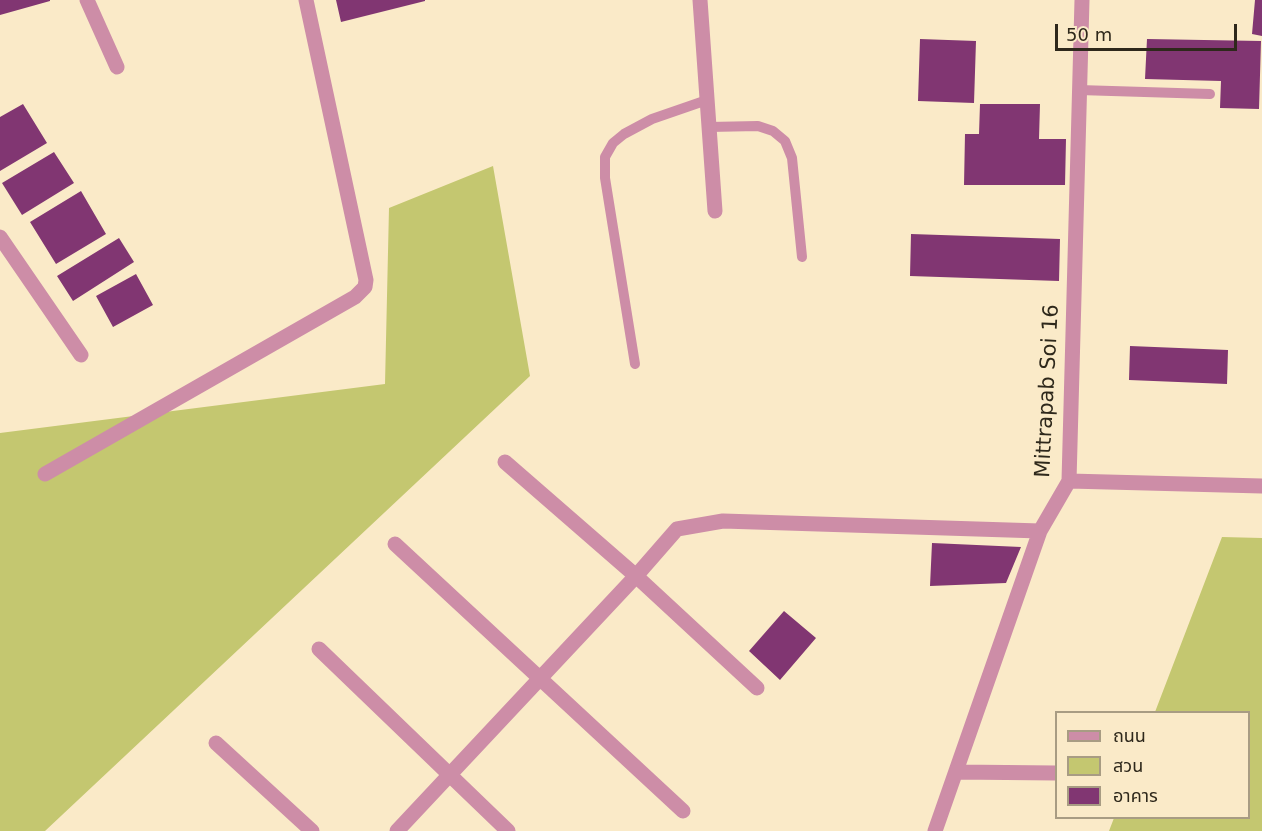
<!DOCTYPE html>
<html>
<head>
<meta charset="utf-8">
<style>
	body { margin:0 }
	#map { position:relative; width:1262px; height:831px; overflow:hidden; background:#faeac8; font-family:"DejaVu Sans","Noto Sans Thai",sans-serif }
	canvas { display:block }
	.legend { position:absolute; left:1055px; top:711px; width:195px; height:108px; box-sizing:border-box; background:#faeac8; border:2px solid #a89c83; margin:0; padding:8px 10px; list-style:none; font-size:18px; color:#2e281b }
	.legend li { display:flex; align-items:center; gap:12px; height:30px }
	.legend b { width:30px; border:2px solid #a89c83 }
	.scale { position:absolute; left:1055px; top:24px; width:182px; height:27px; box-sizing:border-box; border:3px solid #2e281b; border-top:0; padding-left:8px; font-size:18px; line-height:21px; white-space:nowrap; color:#2e281b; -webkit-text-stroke:4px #faeac8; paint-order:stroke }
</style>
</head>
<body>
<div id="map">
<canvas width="1262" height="831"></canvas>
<ul class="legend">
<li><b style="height:8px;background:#cd8da7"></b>ถนน</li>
<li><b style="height:16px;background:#c4c770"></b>สวน</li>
<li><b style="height:16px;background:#813672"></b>อาคาร</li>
</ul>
<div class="scale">50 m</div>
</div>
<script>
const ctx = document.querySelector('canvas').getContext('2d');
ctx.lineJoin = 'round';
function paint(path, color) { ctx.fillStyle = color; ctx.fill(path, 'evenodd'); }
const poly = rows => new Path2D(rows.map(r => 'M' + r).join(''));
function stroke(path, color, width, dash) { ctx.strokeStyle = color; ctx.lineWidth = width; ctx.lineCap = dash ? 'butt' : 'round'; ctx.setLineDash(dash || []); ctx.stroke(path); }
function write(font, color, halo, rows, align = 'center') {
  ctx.font = font + ' "DejaVu Sans",sans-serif'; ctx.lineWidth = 6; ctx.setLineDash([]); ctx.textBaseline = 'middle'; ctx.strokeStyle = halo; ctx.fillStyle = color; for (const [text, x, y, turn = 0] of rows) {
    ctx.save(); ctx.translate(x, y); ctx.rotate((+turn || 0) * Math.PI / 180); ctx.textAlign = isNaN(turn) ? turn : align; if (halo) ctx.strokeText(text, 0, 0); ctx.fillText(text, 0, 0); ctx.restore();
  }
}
paint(poly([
	[493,166,530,376,45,831,0,831,0,433,385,384,389,208],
	[1222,537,1262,538,1262,831,1109,831,1114,818,1248,818,1248,712,1155,712]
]), '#c4c770');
paint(poly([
	[0,0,50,0,50,1,0,15],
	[336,0,425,0,425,1,341,22],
	[1255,0,1262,0,1262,36,1252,34],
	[920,39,976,41,974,103,918,101],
	[1147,39,1261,41,1259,109,1220,108,1221,81,1145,79],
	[23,104,47,143,0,171,0,117],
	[980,104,1040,104,1039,139,1066,139,1065,185,964,185,965,134,979,134],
	[54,152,74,183,22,215,2,183],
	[81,191,106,234,56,264,30,222],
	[911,234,1060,239,1059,281,910,276],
	[119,238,134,262,73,301,57,276],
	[136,274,153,305,113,327,96,296],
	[1130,346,1228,350,1227,384,1129,380],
	[932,543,1021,547,1006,583,930,586],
	[784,611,816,638,780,680,749,651]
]), '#813672');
stroke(poly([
	[1079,90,1210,94],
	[709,127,758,126,773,131,785,141,792,158,802,257],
	[635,364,605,178,605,157,613,143,624,134,652,119,707,100]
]), '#cd8da7', 10);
stroke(poly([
	[87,0,117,67],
	[700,0,715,211],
	[0,237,81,355],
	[505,462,636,576,757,688],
	[45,474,355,297,365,287,366,280,306,0],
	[1069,481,1262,486],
	[395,544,683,811],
	[319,649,508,831],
	[216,743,312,831],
	[956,772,1056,773],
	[397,831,636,576,677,529,723,521,1040,531],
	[935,831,1040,531,1069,481,1082,0]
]), '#cd8da7', 15);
write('21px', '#2e281b', '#faeac8', [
	["Mittrapab Soi 16",1048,391,-87]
]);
</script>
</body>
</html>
